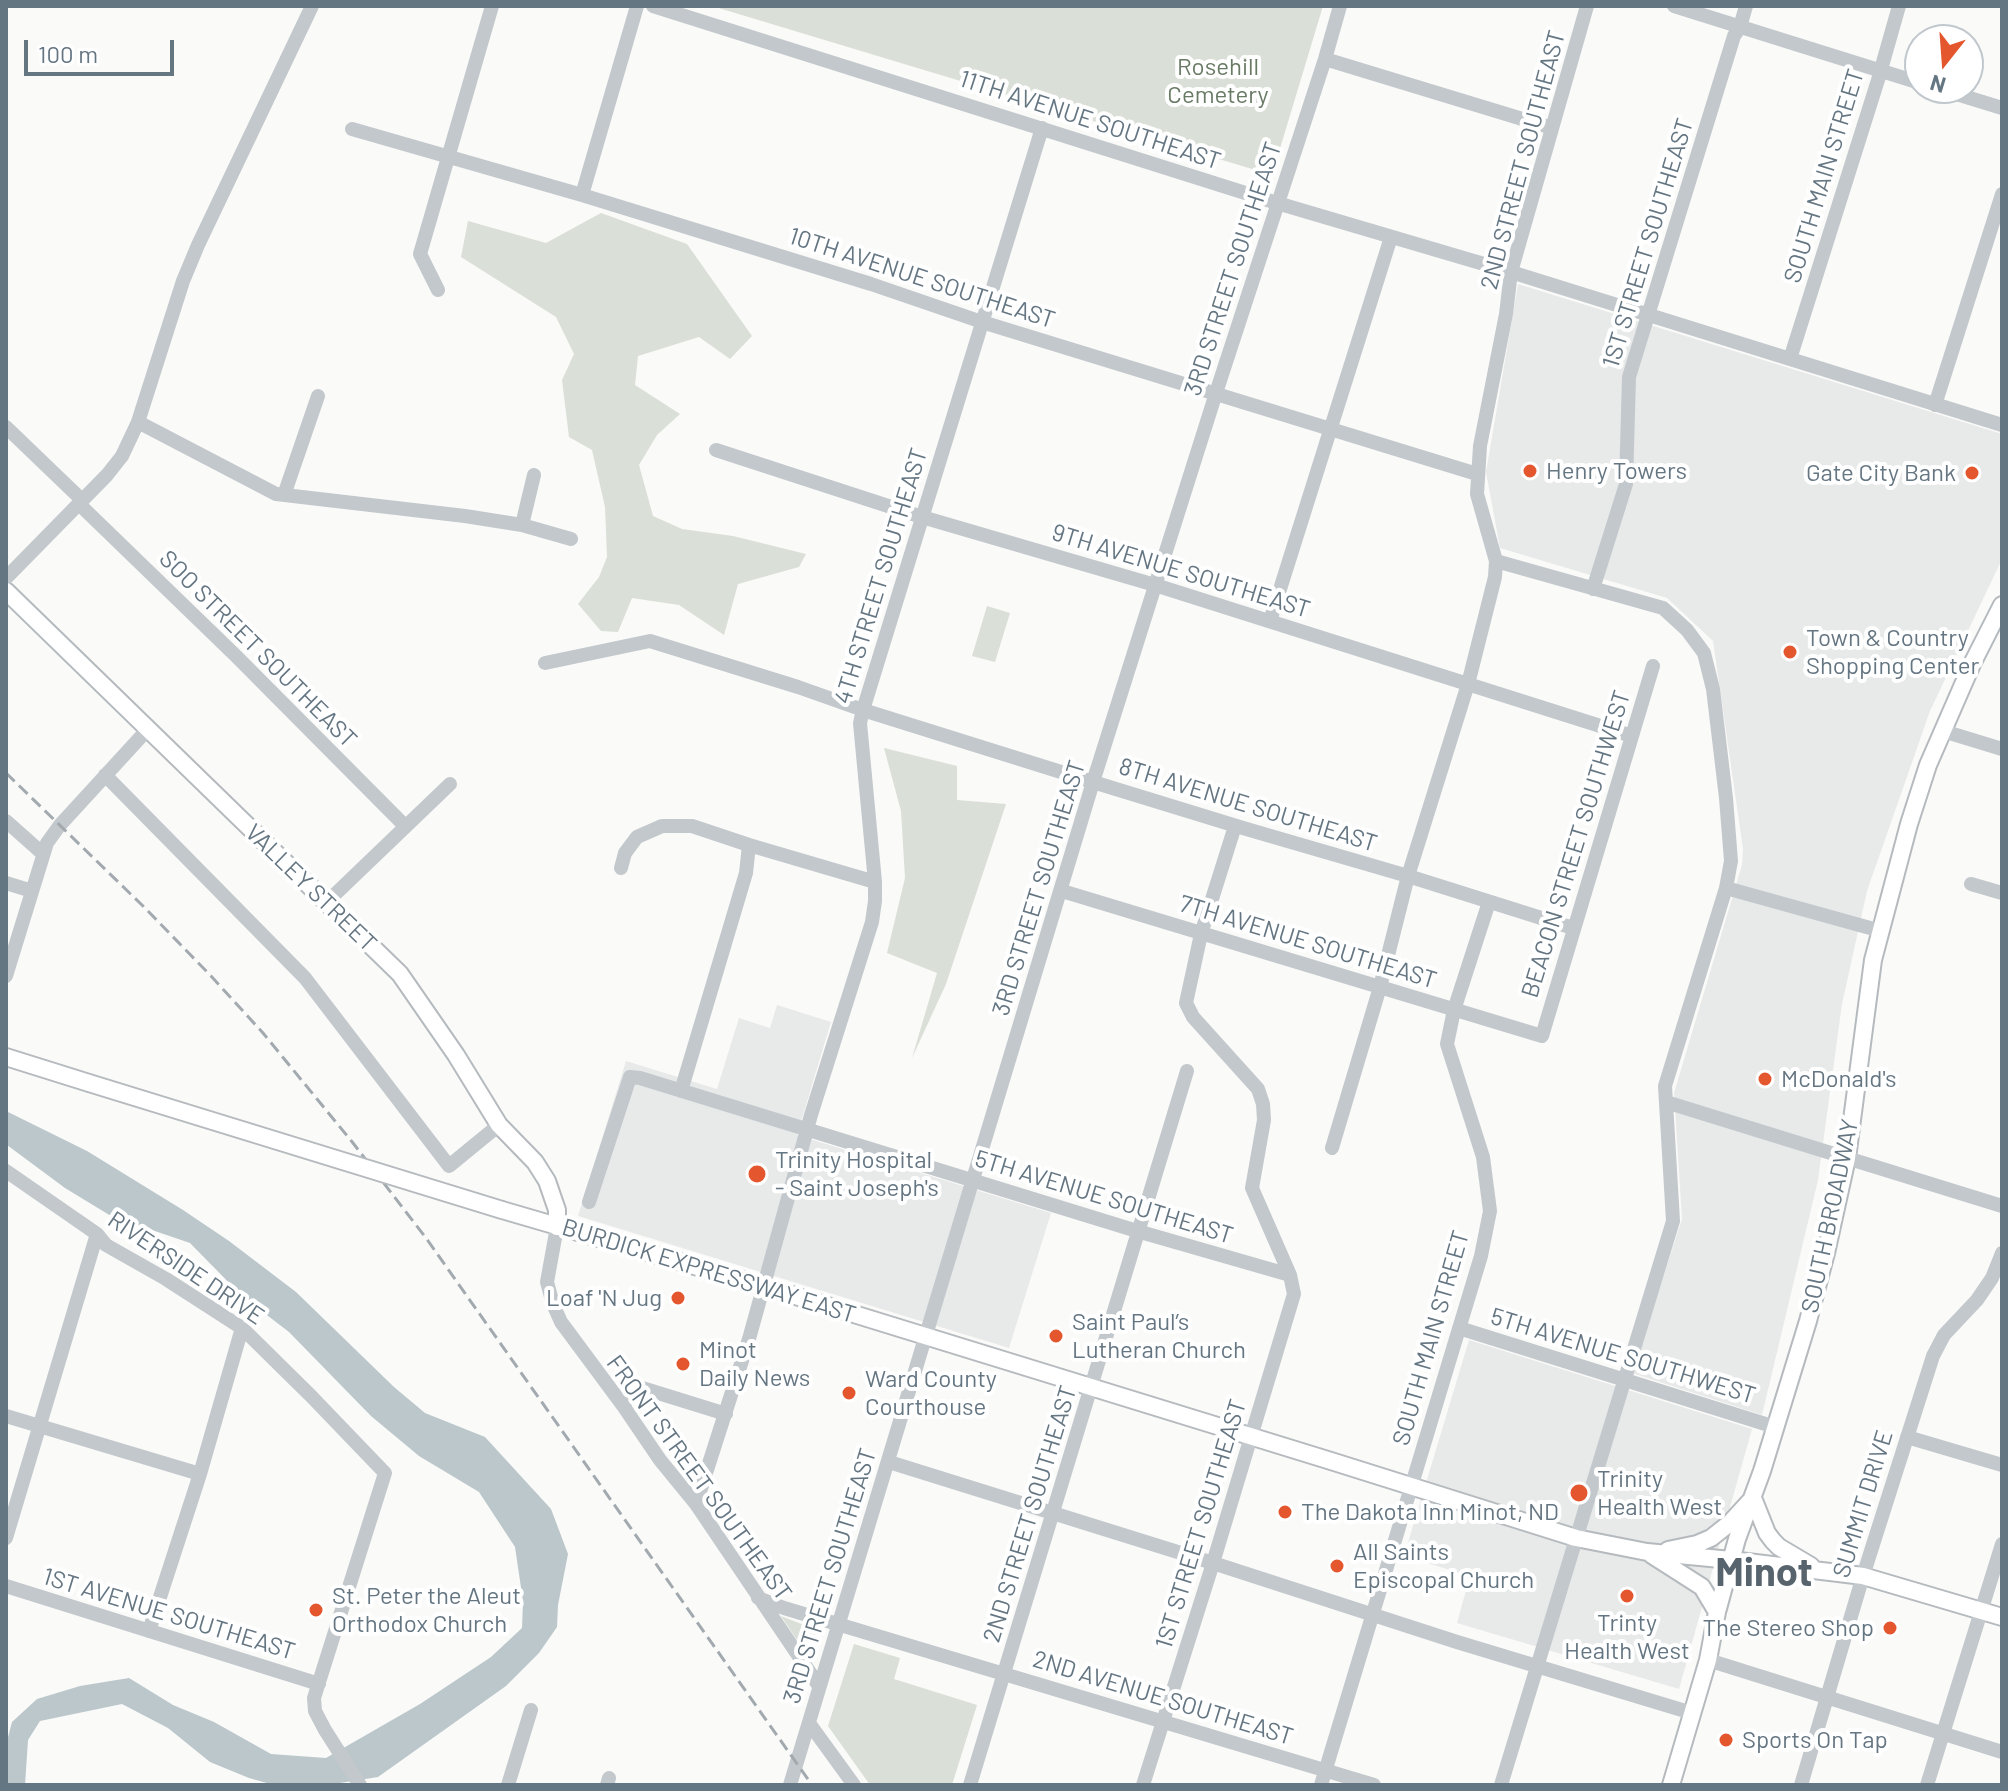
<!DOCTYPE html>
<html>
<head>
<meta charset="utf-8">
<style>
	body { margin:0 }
	#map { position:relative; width:2008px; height:1791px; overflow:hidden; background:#fafaf8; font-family:Barlow,sans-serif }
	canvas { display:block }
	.frame { position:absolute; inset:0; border:8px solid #657683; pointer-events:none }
	.north { position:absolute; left:1904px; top:24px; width:80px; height:80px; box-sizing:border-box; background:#fff; border:2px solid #c1c8cd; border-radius:50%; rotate:197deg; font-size:22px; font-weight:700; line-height:32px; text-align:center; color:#657683 }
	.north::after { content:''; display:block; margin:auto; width:28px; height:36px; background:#e4572e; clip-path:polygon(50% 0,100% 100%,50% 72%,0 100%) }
	.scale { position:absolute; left:24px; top:40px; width:150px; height:36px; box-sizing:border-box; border:4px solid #657683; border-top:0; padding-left:10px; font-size:24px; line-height:28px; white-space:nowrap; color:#657683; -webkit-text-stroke:6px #fff; paint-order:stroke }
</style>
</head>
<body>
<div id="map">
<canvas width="2008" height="1791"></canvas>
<div class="frame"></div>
<div class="north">N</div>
<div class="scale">100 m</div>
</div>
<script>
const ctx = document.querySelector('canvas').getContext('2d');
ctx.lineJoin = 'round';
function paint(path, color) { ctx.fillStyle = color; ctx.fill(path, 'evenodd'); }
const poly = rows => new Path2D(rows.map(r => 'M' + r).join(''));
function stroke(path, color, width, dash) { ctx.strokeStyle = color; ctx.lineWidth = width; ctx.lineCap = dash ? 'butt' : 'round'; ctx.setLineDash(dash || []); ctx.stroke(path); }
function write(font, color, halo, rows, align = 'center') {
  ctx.font = font + ' Barlow,sans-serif'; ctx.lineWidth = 8; ctx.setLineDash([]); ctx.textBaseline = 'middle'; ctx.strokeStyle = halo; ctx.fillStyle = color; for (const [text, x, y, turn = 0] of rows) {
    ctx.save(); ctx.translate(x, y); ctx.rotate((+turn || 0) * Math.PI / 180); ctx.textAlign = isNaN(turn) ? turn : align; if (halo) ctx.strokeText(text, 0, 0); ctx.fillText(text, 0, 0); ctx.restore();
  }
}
paint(poly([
	[1518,284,2002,434,2002,559,1930,711,1867,891,1842,1004,1818,1180,1762,1415,1632,1373,1682,1219,1674,1093,1742,865,1743,849,1713,641,1667,598,1500,548,1486,472],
	[777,1005,831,1022,797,1135,1051,1213,1009,1348,578,1216,626,1061,717,1089,739,1018,770,1028],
	[1469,1340,1752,1429,1679,1689,1457,1623,1470,1576,1404,1556]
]), '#e8e9e9');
paint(poly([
	[712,6,1323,6,1272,175],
	[601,213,687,244,752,336,730,359,699,337,638,356,635,385,680,414,657,435,639,465,653,516,682,529,733,536,806,554,799,567,738,584,724,635,679,605,632,598,618,632,601,631,578,604,599,577,607,557,605,507,592,450,569,437,562,380,574,354,556,317,461,257,468,221,546,243],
	[987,606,1010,613,995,662,972,656],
	[884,748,957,766,957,800,1006,804,946,984,912,1058,937,973,887,953,905,878,901,811],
	[781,1616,817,1630,809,1658],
	[854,1644,900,1658,894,1679,977,1705,952,1785,870,1785,828,1726]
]), '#dadfd7');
paint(poly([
	[6,1111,87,1151,183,1210,229,1241,296,1292,394,1387,425,1413,485,1437,551,1509,568,1554,558,1605,557,1627,539,1653,506,1686,378,1777,327,1785,274,1785,249,1778,210,1762,168,1728,122,1704,40,1721,28,1740,25,1785,6,1785,6,1745,12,1722,37,1699,80,1686,129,1678,173,1705,214,1722,271,1754,326,1758,420,1704,491,1657,522,1628,523,1601,515,1547,479,1492,419,1456,371,1416,289,1332,242,1296,190,1243,111,1216,65,1188,7,1145]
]), '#bbc7cb');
const major = poly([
	[6,591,400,974,456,1055,499,1125,535,1162,547,1181,557,1210,557,1227],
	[6,1057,89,1083],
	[502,1210,763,1286,1331,1461,1576,1538,1647,1552,1731,1560,1863,1576,2002,1617],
	[1668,1550,1697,1544,1711,1538,1730,1523,1753,1498,1767,1533,1773,1541,1779,1547,1811,1566],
	[1652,1555,1702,1587,1717,1612],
	[1671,1785,1708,1660,1717,1612,1737,1539,1762,1471,1808,1321,1826,1253,1847,1158,1873,960,1909,824,1928,765,1972,664,2002,605]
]);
stroke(major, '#b5babe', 20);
stroke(poly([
	[653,6,1277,203,1511,272,2002,425],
	[1674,6,1920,83],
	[1325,59,1552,128],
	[1937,88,2002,108],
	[352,129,582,195,871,284,982,322,1477,474],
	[582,195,637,6],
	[438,290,420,254,492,6],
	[1790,359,1878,80,1899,6],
	[1935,405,2002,194],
	[138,422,276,494,465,516,522,525,571,539],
	[6,427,82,500],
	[716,450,922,517,1155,585,1632,736],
	[284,495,318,396],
	[79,504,236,656,405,826],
	[522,525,534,475],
	[1496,561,1663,608,1687,630,1704,653,1713,689,1726,798,1731,861,1726,888,1665,1086,1673,1221,1501,1785],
	[6,578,107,475,122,456,138,422,183,281,198,245,312,6],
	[1593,589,1626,484,1629,377,1734,36,1740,27,1746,6],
	[1270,621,1391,237],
	[545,663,650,641,798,687,863,710,1093,782,1243,828,1408,876,1573,928],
	[1943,731,2002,749],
	[105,775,305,978,449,1166,499,1125],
	[6,821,42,853],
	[621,868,625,853,637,837,662,826,692,826,749,845,875,882],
	[6,883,32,891],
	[1971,884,2002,893],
	[1726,888,1881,931],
	[1062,891,1542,1036,1653,666],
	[327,902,450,784],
	[6,976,47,843,60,825,148,729],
	[681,1091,746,873,749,845],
	[1666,1102,2002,1206],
	[1332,1148,1380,987,1408,876,1468,684,1495,577,1496,561,1477,494,1480,446,1506,314,1511,272,1587,6],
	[6,1171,97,1234,106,1245,166,1279,242,1328,311,1396,385,1473,314,1698,315,1711,325,1730,360,1785],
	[589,1202,630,1077,640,1078,1137,1231,1290,1275],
	[557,1227,547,1282,553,1304,561,1322,624,1407,660,1460,696,1504,819,1686],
	[1459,1328,1775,1427],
	[624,1407,628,1394,639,1387,726,1414],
	[6,1416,200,1474],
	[1907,1437,2002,1465],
	[889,1462,1213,1563,1457,1642,1692,1713],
	[696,1504,749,1339,811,1115,872,922,875,901,875,882,860,723,863,710,1042,128],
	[6,1538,97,1234],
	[6,1586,319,1684],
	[758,1598,784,1608,1374,1785],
	[149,1631,200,1474,242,1328],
	[1708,1660,2002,1752],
	[809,1723,854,1785],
	[508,1785,531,1710],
	[607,1785,609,1778],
	[790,1785,1093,782,1216,393,1325,59,1340,6],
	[970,1785,1187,1071],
	[1143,1785,1213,1563,1294,1294,1290,1275,1252,1188,1264,1120,1263,1104,1258,1089,1193,1017,1186,1003,1201,934,1235,826],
	[1321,1785,1481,1256,1490,1211,1483,1157,1447,1044,1454,1010,1489,902],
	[1801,1785,1863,1576,1933,1356,1944,1335,1977,1300,1992,1278,2002,1253],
	[1927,1785,2002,1544]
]), '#c3c8cc', 14);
stroke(major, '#fff', 16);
stroke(poly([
	[6,773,144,907,211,976,263,1033,353,1143,426,1238,812,1785]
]), '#a2aab0', 3, [12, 6]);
const majorBridge = poly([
	[89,1083,502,1210]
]);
stroke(majorBridge, '#b5babe', 20, []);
stroke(majorBridge, '#fff', 16);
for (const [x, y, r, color] of [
	[1530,471,8,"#e4572e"],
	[1972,473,8,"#e4572e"],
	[1790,652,8,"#e4572e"],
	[1765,1079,8,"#e4572e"],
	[757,1174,10,"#e4572e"],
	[678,1298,8,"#e4572e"],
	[1056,1336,8,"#e4572e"],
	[683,1364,8,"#e4572e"],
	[849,1393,8,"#e4572e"],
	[1579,1493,10,"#e4572e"],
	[1285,1512,8,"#e4572e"],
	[1337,1566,8,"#e4572e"],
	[1627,1596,8,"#e4572e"],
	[316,1610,8,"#e4572e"],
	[1890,1628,8,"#e4572e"],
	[1726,1740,8,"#e4572e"]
]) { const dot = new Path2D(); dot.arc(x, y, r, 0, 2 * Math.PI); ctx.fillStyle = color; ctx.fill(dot); stroke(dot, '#fff', 3); }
write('24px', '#687a64', '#fff', [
	["Rosehill",1218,67],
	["Cemetery",1218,95]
]);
write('24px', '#657683', '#fff', [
	["11TH AVENUE SOUTHEAST",1090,120,18],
	["2ND STREET SOUTHEAST",1523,160,-75],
	["SOUTH MAIN STREET",1824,176,-73],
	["1ST STREET SOUTHEAST",1648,243,-73],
	["3RD STREET SOUTHEAST",1233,269,-72],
	["10TH AVENUE SOUTHEAST",922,278,18],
	["9TH AVENUE SOUTHEAST",1181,571,17],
	["4TH STREET SOUTHEAST",881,576,-73],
	["SOO STREET SOUTHEAST",258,649,45],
	["8TH AVENUE SOUTHEAST",1248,805,17],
	["BEACON STREET SOUTHWEST",1576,844,-73],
	["VALLEY STREET",311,888,44],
	["3RD STREET SOUTHEAST",1039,888,-73],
	["7TH AVENUE SOUTHEAST",1308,942,17],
	["5TH AVENUE SOUTHEAST",1104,1197,17],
	["SOUTH BROADWAY",1830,1216,-78],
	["RIVERSIDE DRIVE",186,1268,34],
	["BURDICK EXPRESSWAY EAST",709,1271,17],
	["SOUTH MAIN STREET",1431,1338,-74],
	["5TH AVENUE SOUTHWEST",1623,1356,17],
	["FRONT STREET SOUTHEAST",699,1478,54],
	["SUMMIT DRIVE",1863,1504,-73],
	["2ND STREET SOUTHEAST",1030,1514,-73],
	["1ST STREET SOUTHEAST",1201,1524,-73],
	["3RD STREET SOUTHEAST",830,1576,-73],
	["1ST AVENUE SOUTHEAST",169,1614,17],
	["2ND AVENUE SOUTHEAST",1163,1698,17]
]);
write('24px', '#657683', '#fff', [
	["Henry Towers",1546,471],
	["Gate City Bank",1956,473,"right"],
	["Town & Country",1806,638],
	["Shopping Center",1806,666],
	["McDonald's",1781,1079],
	["Trinity Hospital",775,1160],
	["- Saint Joseph's",775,1188],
	["Loaf 'N Jug",662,1298,"right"],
	["Saint Paul’s",1072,1322],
	["Lutheran Church",1072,1350],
	["Minot",699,1350],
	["Daily News",699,1378],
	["Ward County",865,1379],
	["Courthouse",865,1407],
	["Trinity",1597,1479],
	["Health West",1597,1507],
	["The Dakota Inn Minot, ND",1301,1512],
	["All Saints",1353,1552],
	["Episcopal Church",1353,1580],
	["St. Peter the Aleut",332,1596],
	["Orthodox Church",332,1624],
	["Trinty",1627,1623,"center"],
	["Health West",1627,1651,"center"],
	["The Stereo Shop",1874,1628,"right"],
	["Sports On Tap",1742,1740]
], 'left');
write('bold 40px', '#57646e', '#fff', [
	["Minot",1764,1573]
]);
</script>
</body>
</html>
